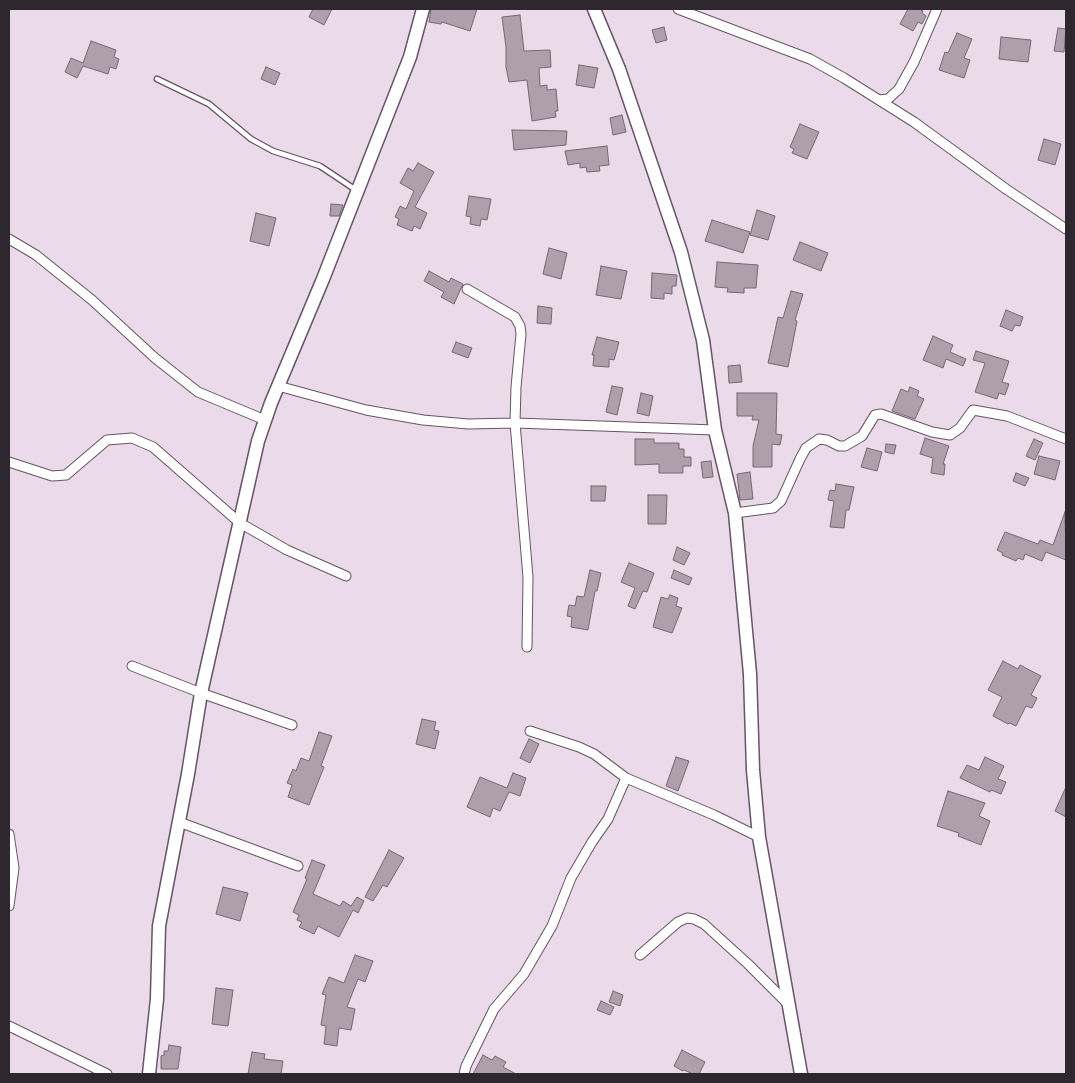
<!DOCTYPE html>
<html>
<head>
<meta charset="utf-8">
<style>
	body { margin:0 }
	#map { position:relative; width:1075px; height:1083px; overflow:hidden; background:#ebdae9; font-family:Roboto,sans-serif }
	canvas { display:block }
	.frame { position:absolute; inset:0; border:10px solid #2e282e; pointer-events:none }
</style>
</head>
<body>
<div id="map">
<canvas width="1075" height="1083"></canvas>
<div class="frame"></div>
</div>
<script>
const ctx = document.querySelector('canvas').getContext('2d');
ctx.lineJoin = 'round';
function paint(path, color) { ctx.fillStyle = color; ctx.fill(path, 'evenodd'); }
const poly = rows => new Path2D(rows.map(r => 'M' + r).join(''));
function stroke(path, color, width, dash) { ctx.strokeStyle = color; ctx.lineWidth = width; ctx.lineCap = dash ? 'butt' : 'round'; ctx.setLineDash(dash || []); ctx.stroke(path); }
const building = poly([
	[313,9,332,9,324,25,309,17,313,9],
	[431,9,477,9,470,31,442,22,441,24,429,22,431,9],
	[908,9,919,9,923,11,922,13,926,16,922,24,918,22,913,31,900,24,908,9],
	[520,15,524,51,550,50,551,67,539,68,540,86,547,85,547,90,556,89,558,111,555,111,556,117,532,121,527,80,509,82,506,67,506,47,502,17,520,15],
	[664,27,667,40,656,43,652,30,664,27],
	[1058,28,1066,29,1064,52,1054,51,1058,28],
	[957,33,972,39,964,58,970,60,964,78,939,70,945,52,948,53,957,33],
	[1001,37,1031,40,1028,62,999,59,1001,37],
	[91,41,116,50,114,57,119,59,116,69,110,67,108,74,83,66,77,78,65,72,71,58,83,63,91,41],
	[579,65,598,68,594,88,576,85,579,65],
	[266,67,280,73,275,85,261,79,266,67],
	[622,115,626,132,613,135,610,118,622,115],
	[800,124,819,132,807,159,792,153,794,149,790,147,800,124],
	[512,130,567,131,566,145,514,150,512,130],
	[1044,139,1061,144,1055,165,1038,160,1044,139],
	[607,146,609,165,599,166,600,171,587,172,586,167,580,168,580,163,568,165,565,151,607,146],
	[418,163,434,172,415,207,427,213,420,229,414,226,412,231,397,225,399,219,395,217,400,206,406,209,414,191,400,183,408,168,413,171,418,163],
	[469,196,491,199,487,220,481,219,480,226,470,224,471,217,466,216,469,196],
	[331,204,343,205,339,216,330,216,331,204],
	[757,210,775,216,768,240,750,235,757,210],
	[256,213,276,218,269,246,250,241,256,213],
	[712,220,750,232,743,253,705,241,712,220],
	[800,242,828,253,821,271,793,260,800,242],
	[549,248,567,253,561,279,543,274,549,248],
	[717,262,758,265,756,288,744,288,744,293,727,292,728,288,715,287,717,262],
	[601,266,627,271,621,299,596,295,601,266],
	[429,271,449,282,451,278,463,284,454,304,441,297,444,292,424,281,429,271],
	[652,273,677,275,676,286,672,286,672,294,664,293,664,299,651,298,652,273],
	[791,291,803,294,795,320,797,321,788,367,768,363,778,317,783,318,791,291],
	[538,306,552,308,551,324,537,323,538,306],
	[1006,310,1023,317,1020,326,1015,325,1012,331,1000,326,1006,310],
	[933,336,953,345,950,352,966,359,963,366,946,359,943,368,923,360,933,336],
	[597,337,619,342,614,360,609,359,609,367,593,366,594,355,592,355,597,337],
	[456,342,472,348,468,358,452,352,456,342],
	[976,351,1009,361,1002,382,1009,384,1005,395,999,393,997,399,975,392,985,363,973,360,976,351],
	[740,365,742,382,729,383,728,366,740,365],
	[612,386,623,388,617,415,606,412,612,386],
	[910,387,919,391,917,396,924,399,915,419,892,411,901,389,908,392,910,387],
	[641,393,653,396,649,416,637,413,641,393],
	[737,393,777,393,776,434,782,435,780,445,772,444,772,467,753,467,753,446,759,420,752,420,753,416,737,416,737,393],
	[925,438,949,446,943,464,945,464,944,475,931,473,933,458,920,454,925,438],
	[635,439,654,439,654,443,679,443,679,449,684,449,684,457,691,457,691,466,683,466,683,473,659,473,659,464,635,465,635,439],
	[1034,439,1043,443,1035,460,1026,456,1034,439],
	[886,444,896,445,894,454,885,452,886,444],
	[867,448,882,452,877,471,861,467,867,448],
	[1039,456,1060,461,1055,480,1034,474,1039,456],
	[711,461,713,477,703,478,701,462,711,461],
	[750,472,753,499,740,500,737,474,750,472],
	[1016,473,1029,478,1025,486,1013,481,1016,473],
	[836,484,854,487,849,510,846,510,844,528,830,527,834,501,828,500,830,490,835,491,836,484],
	[591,486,606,486,605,501,591,501,591,486],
	[648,495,667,495,666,524,648,524,648,495],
	[1065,512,1066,560,1046,552,1042,561,1025,554,1023,560,1018,558,1016,561,1002,555,1003,553,997,550,1005,532,1038,544,1040,540,1053,545,1065,512],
	[677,547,690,553,684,565,673,560,677,547],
	[629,563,654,573,647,592,643,591,635,609,628,606,635,588,621,582,629,563],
	[590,570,601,573,597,591,595,591,588,630,571,627,572,617,567,616,569,605,575,606,577,596,584,597,590,570],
	[674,570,692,578,689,585,671,578,674,570],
	[670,595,678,598,676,606,682,608,672,633,653,627,661,597,668,599,670,595],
	[1003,661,1018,669,1020,665,1041,676,1031,695,1037,698,1032,708,1026,706,1016,726,1009,723,1008,724,993,716,1002,697,988,690,1003,661],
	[422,719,436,722,434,730,439,731,435,749,416,744,422,719],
	[319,732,332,736,321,766,324,767,309,805,288,797,292,785,287,783,293,769,296,771,301,758,309,761,319,732],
	[529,739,539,744,530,763,520,758,529,739],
	[676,757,689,761,678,791,666,786,676,757],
	[985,757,1004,766,998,779,1006,782,1001,794,991,790,990,792,960,778,967,765,979,770,985,757],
	[513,773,526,778,520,796,509,792,500,811,493,808,490,817,467,807,480,777,507,788,513,773],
	[1066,787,1066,817,1055,811,1066,787],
	[948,791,985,803,979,816,990,821,981,845,958,836,959,833,937,826,948,791],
	[389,850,404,858,387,887,383,885,373,901,365,897,389,850],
	[312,860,325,865,313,894,340,906,343,901,351,906,357,897,364,901,358,913,353,910,339,937,318,926,314,934,299,927,302,922,297,920,299,915,293,912,307,879,305,878,312,860],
	[223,887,248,893,240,921,216,914,223,887],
	[355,955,373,961,365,982,358,979,347,1007,355,1009,351,1030,339,1028,337,1046,324,1044,326,1026,321,1025,326,995,322,994,329,977,344,983,355,955],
	[216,988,233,990,228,1026,212,1024,216,988],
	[613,991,623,995,620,1006,609,1002,613,991],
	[601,1001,614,1007,610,1015,597,1010,601,1001],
	[169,1045,181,1047,178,1069,161,1069,161,1056,164,1055,164,1051,168,1051,169,1045],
	[682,1050,705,1062,699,1074,693,1074,684,1070,683,1071,674,1066,682,1050],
	[252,1052,265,1054,264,1059,283,1061,281,1074,248,1074,252,1052],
	[483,1055,492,1060,495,1056,506,1062,503,1067,516,1074,473,1074,483,1055]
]);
paint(building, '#af9fad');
stroke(building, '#766775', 1);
const lane = poly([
	[157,79,209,104,251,139,273,151,320,166,356,190]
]);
const street = poly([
	[678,9,810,59,844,78,914,122,1006,189,1066,229],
	[879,100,888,99,899,89,914,62,937,9],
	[9,239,36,255,92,300,155,358,198,392,265,420],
	[467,289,515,317,520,326,521,334,516,387,515,423,528,577,527,647],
	[278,386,366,410,423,420,468,424,515,423,715,430],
	[9,462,52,476,66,475,107,440,132,438,153,447,240,523,287,550,346,576],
	[735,513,773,508,781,501,800,459,806,448,819,439,827,440,839,446,845,446,862,436,875,415,881,414,932,432,950,435,960,428,973,410,1007,416,1066,439],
	[132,666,201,693,292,725],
	[530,731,579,747,594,754,626,778,714,815,759,837],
	[179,822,298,866],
	[9,834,14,868,9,906],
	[640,955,678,922,687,918,694,919,704,924,748,964,788,1004],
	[9,1026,107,1074],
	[464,1074,466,1066,494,1009,524,974,552,926,571,878,592,842,608,819,626,778]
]);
const secondary = poly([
	[594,9,619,69,681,252,703,340,715,430,735,513,750,674,753,770,759,837,801,1074],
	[149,1074,157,999,159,926,188,774,201,693,258,441,271,403,323,279,410,57,423,9]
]);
stroke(lane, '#645663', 7);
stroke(street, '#645663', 11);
stroke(secondary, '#645663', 15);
stroke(lane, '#fff', 4.5);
stroke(street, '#fff', 9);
stroke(secondary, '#fff', 12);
</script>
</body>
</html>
